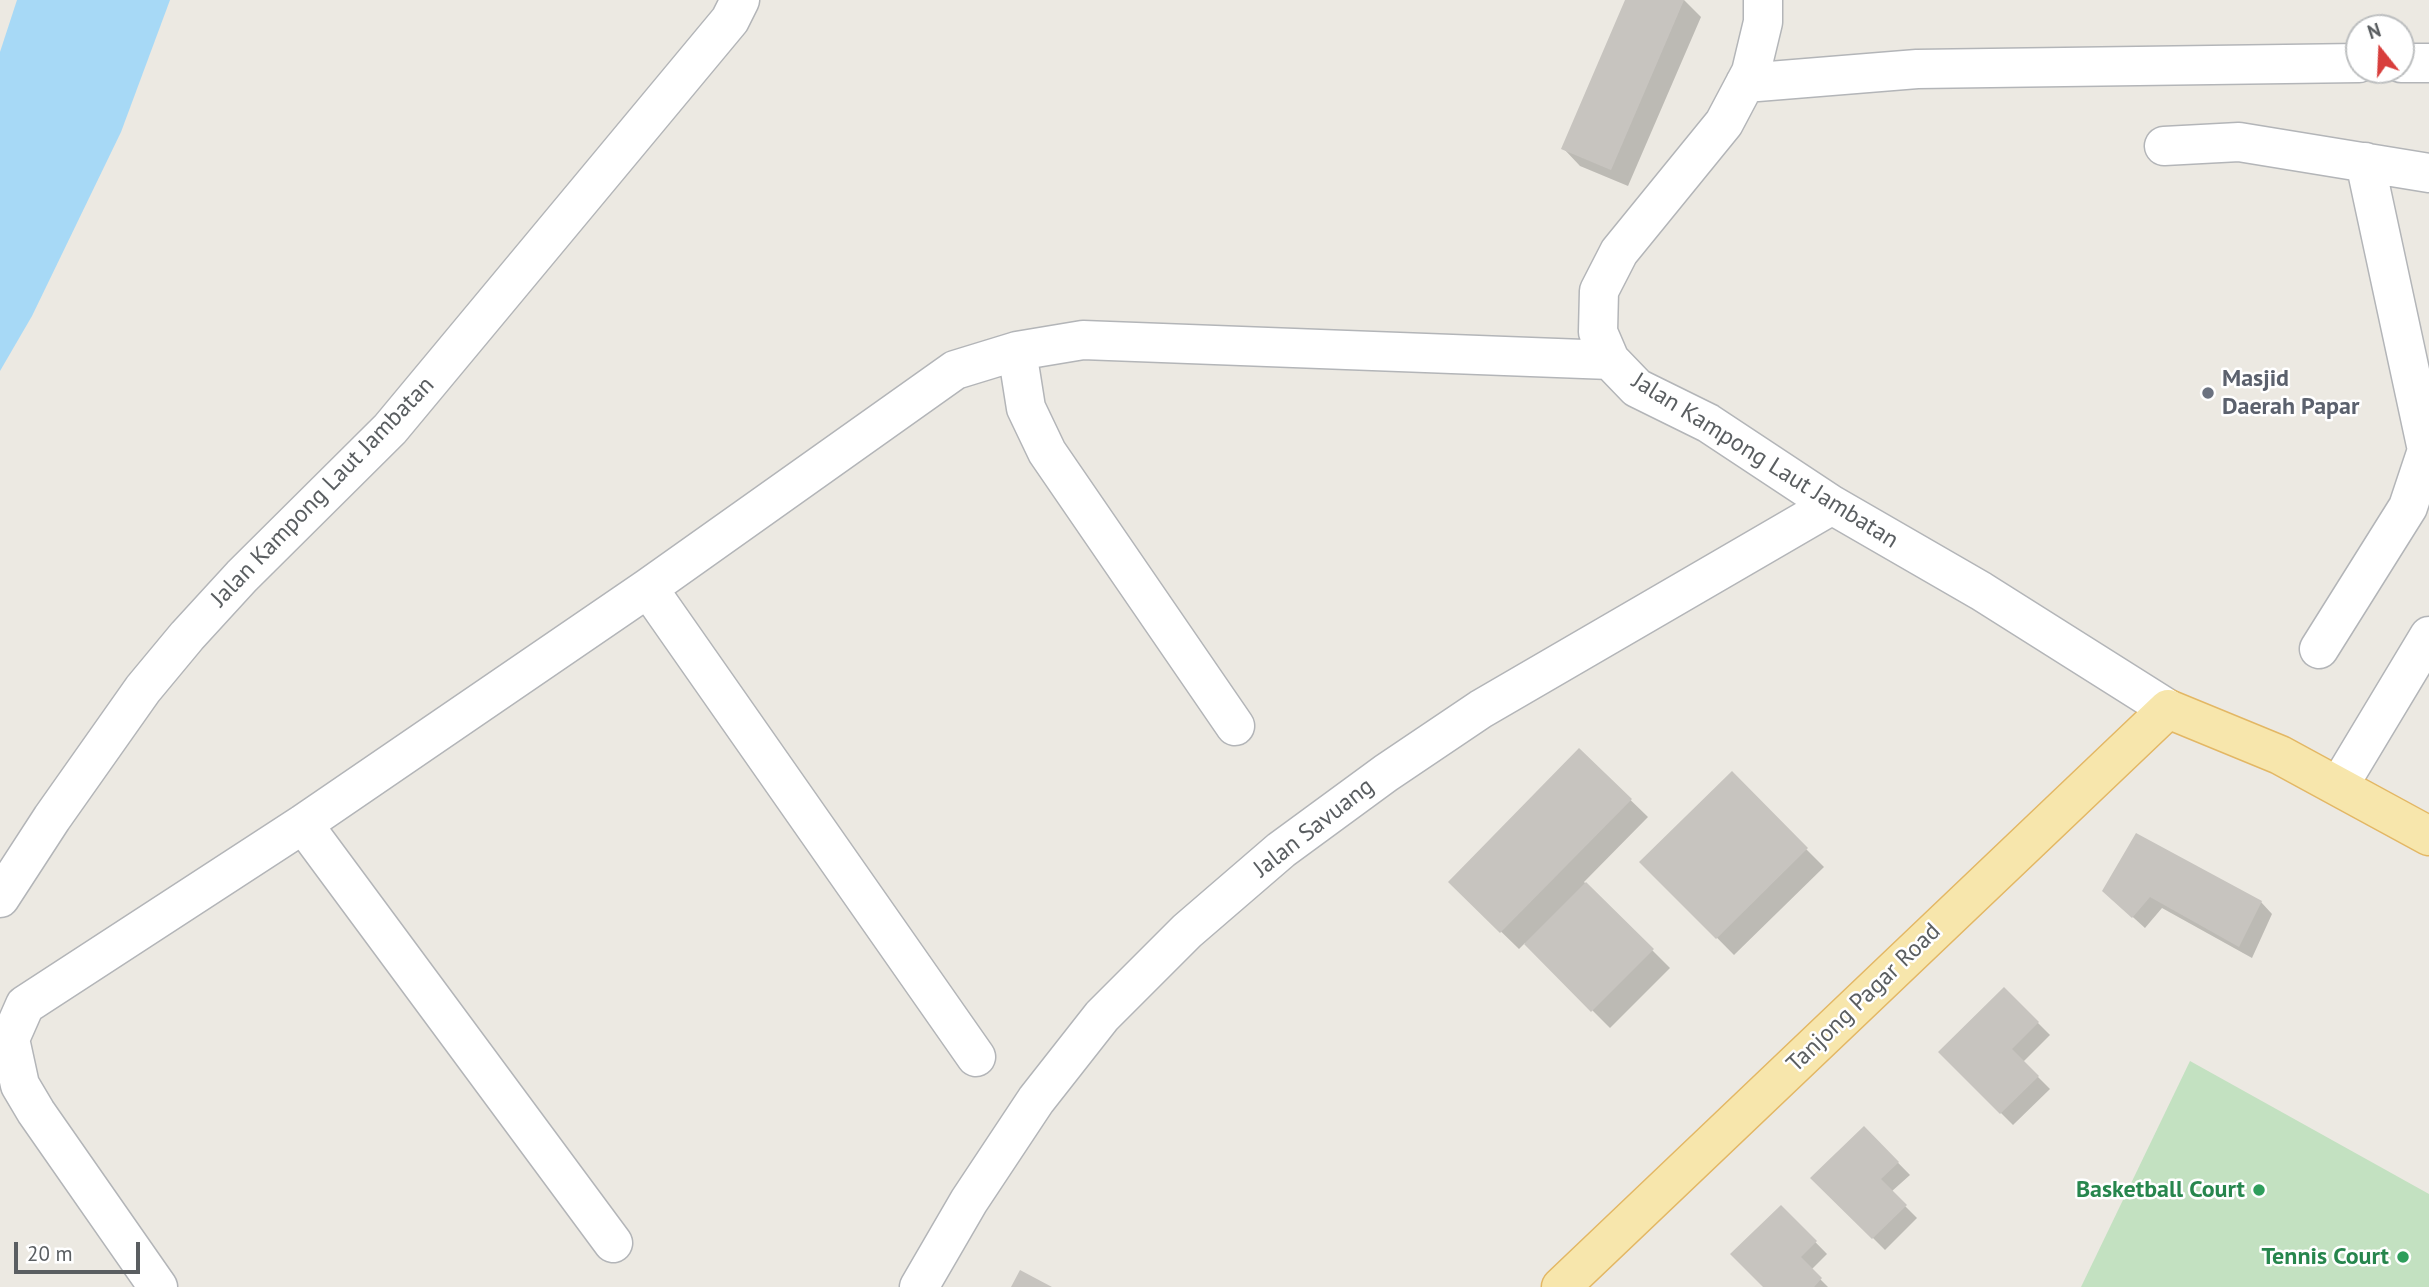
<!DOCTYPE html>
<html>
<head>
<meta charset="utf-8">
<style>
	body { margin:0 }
	#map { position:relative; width:2429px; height:1287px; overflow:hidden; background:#ece9e2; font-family:"PT Sans",sans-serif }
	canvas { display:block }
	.north { position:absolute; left:2345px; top:14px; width:70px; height:70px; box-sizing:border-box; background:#fff; border:2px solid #bdbfc0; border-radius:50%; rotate:342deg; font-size:19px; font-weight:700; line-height:28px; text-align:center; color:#5a5e61 }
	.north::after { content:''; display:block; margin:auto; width:24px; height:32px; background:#d83e3c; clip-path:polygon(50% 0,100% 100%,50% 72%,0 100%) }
	.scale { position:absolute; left:14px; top:1242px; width:126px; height:32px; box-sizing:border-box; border:4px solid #5a5e61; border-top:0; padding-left:9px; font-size:21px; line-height:24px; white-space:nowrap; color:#5a5e61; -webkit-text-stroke:5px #fff; paint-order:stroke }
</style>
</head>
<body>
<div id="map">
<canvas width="2429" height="1287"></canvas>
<div class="north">N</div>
<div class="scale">20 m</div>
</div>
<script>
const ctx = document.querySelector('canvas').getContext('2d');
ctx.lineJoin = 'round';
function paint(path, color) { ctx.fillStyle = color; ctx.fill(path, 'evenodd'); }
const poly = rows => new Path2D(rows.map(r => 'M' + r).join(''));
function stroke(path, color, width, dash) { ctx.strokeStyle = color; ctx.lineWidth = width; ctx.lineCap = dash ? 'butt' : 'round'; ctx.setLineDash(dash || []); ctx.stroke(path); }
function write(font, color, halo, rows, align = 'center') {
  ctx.font = font + ' "PT Sans",sans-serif'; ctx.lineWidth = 5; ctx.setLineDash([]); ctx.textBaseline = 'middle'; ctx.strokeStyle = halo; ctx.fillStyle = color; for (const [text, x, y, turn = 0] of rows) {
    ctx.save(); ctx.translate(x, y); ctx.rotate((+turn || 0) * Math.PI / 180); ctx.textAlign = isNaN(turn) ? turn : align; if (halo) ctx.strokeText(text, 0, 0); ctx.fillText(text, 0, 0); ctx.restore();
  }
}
paint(poly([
	[2190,1061,2429,1194,2429,1287,2081,1287]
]), '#c3e1c1');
paint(poly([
	[17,0,170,0,121,132,32,316,0,371,0,52]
]), '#a7d9f6');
paint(poly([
	[1627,0,1684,0,1701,17,1628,186,1580,166,1563,148],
	[1579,750,1648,817,1584,882,1670,968,1610,1028,1525,943,1519,949,1450,882],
	[1731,774,1824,867,1734,955,1642,862],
	[2104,891,2261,902,2272,914,2252,958,2162,908,2145,928],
	[2004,989,2050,1035,2023,1062,2050,1089,2013,1125,1940,1052],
	[1864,1128,1910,1175,1891,1192,1917,1218,1885,1250,1813,1178],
	[1781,1207,1827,1254,1811,1270,1828,1287,1765,1287]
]), '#0003');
paint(poly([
	[1625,0,1684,0,1611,170,1561,149],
	[1579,748,1632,799,1500,933,1448,882],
	[1732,771,1808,848,1716,939,1639,862],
	[2136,833,2262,901,2239,947,2150,897,2132,918,2102,891],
	[1586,882,1654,949,1591,1012,1524,944],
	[2004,987,2039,1022,2012,1049,2039,1076,2000,1114,1938,1052],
	[1864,1126,1899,1162,1881,1179,1907,1205,1872,1239,1810,1178],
	[1781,1205,1817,1241,1801,1257,1822,1278,1814,1287,1763,1287,1730,1254],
	[1020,1270,1052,1287,1011,1287]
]), '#c7c4bf');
const minor = poly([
	[1763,0,1763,22,1751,72,1724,123,1619,252,1599,291,1598,332,1610,360,1637,388,1708,423,1832,505,1981,591,2168,709],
	[2401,63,2429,63],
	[1745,83,1917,69,2359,63],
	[2164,146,2239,142,2429,173],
	[1017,351,1026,408,1047,452,1235,726],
	[648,588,976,1057],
	[2319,649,2408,507,2427,450,2365,162],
	[2340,784,2429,636],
	[303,824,613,1243],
	[0,898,52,818,143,689,187,636,242,576,390,429,730,20,740,0],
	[158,1287,36,1112,20,1085,10,1039,25,1005,303,824,648,588,955,370,1017,351,1083,340,1610,360],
	[919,1287,969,1201,1036,1100,1102,1016,1187,931,1281,850,1386,773,1481,709,1832,505]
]);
const major = poly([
	[1561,1287,2168,709,2280,755,2429,836]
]);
stroke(minor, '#b3b5b8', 41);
stroke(major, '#e3b764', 41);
stroke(minor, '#fff', 38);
stroke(major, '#f7e6ac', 38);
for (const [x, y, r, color] of [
	[2208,393,7,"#6b7280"],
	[2259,1190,7,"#2e9e5b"],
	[2403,1257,7,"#2e9e5b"]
]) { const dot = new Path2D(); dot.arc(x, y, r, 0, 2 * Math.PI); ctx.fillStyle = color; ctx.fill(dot); stroke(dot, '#fff', 2.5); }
write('bold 24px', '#5b616d', '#fff', [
	["Masjid",2222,379],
	["Daerah Papar",2222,407]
], 'left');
write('24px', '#5a5e61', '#fff', [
	["Jalan Kampong Laut Jambatan",1765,461,32],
	["Jalan Kampong Laut Jambatan",323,492,-46],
	["Jalan Savuang",1314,828,-38],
	["Tanjong Pagar Road",1864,998,-44]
]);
write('bold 24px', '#27864d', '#fff', [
	["Basketball Court",2245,1190],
	["Tennis Court",2389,1257]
], 'right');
</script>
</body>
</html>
